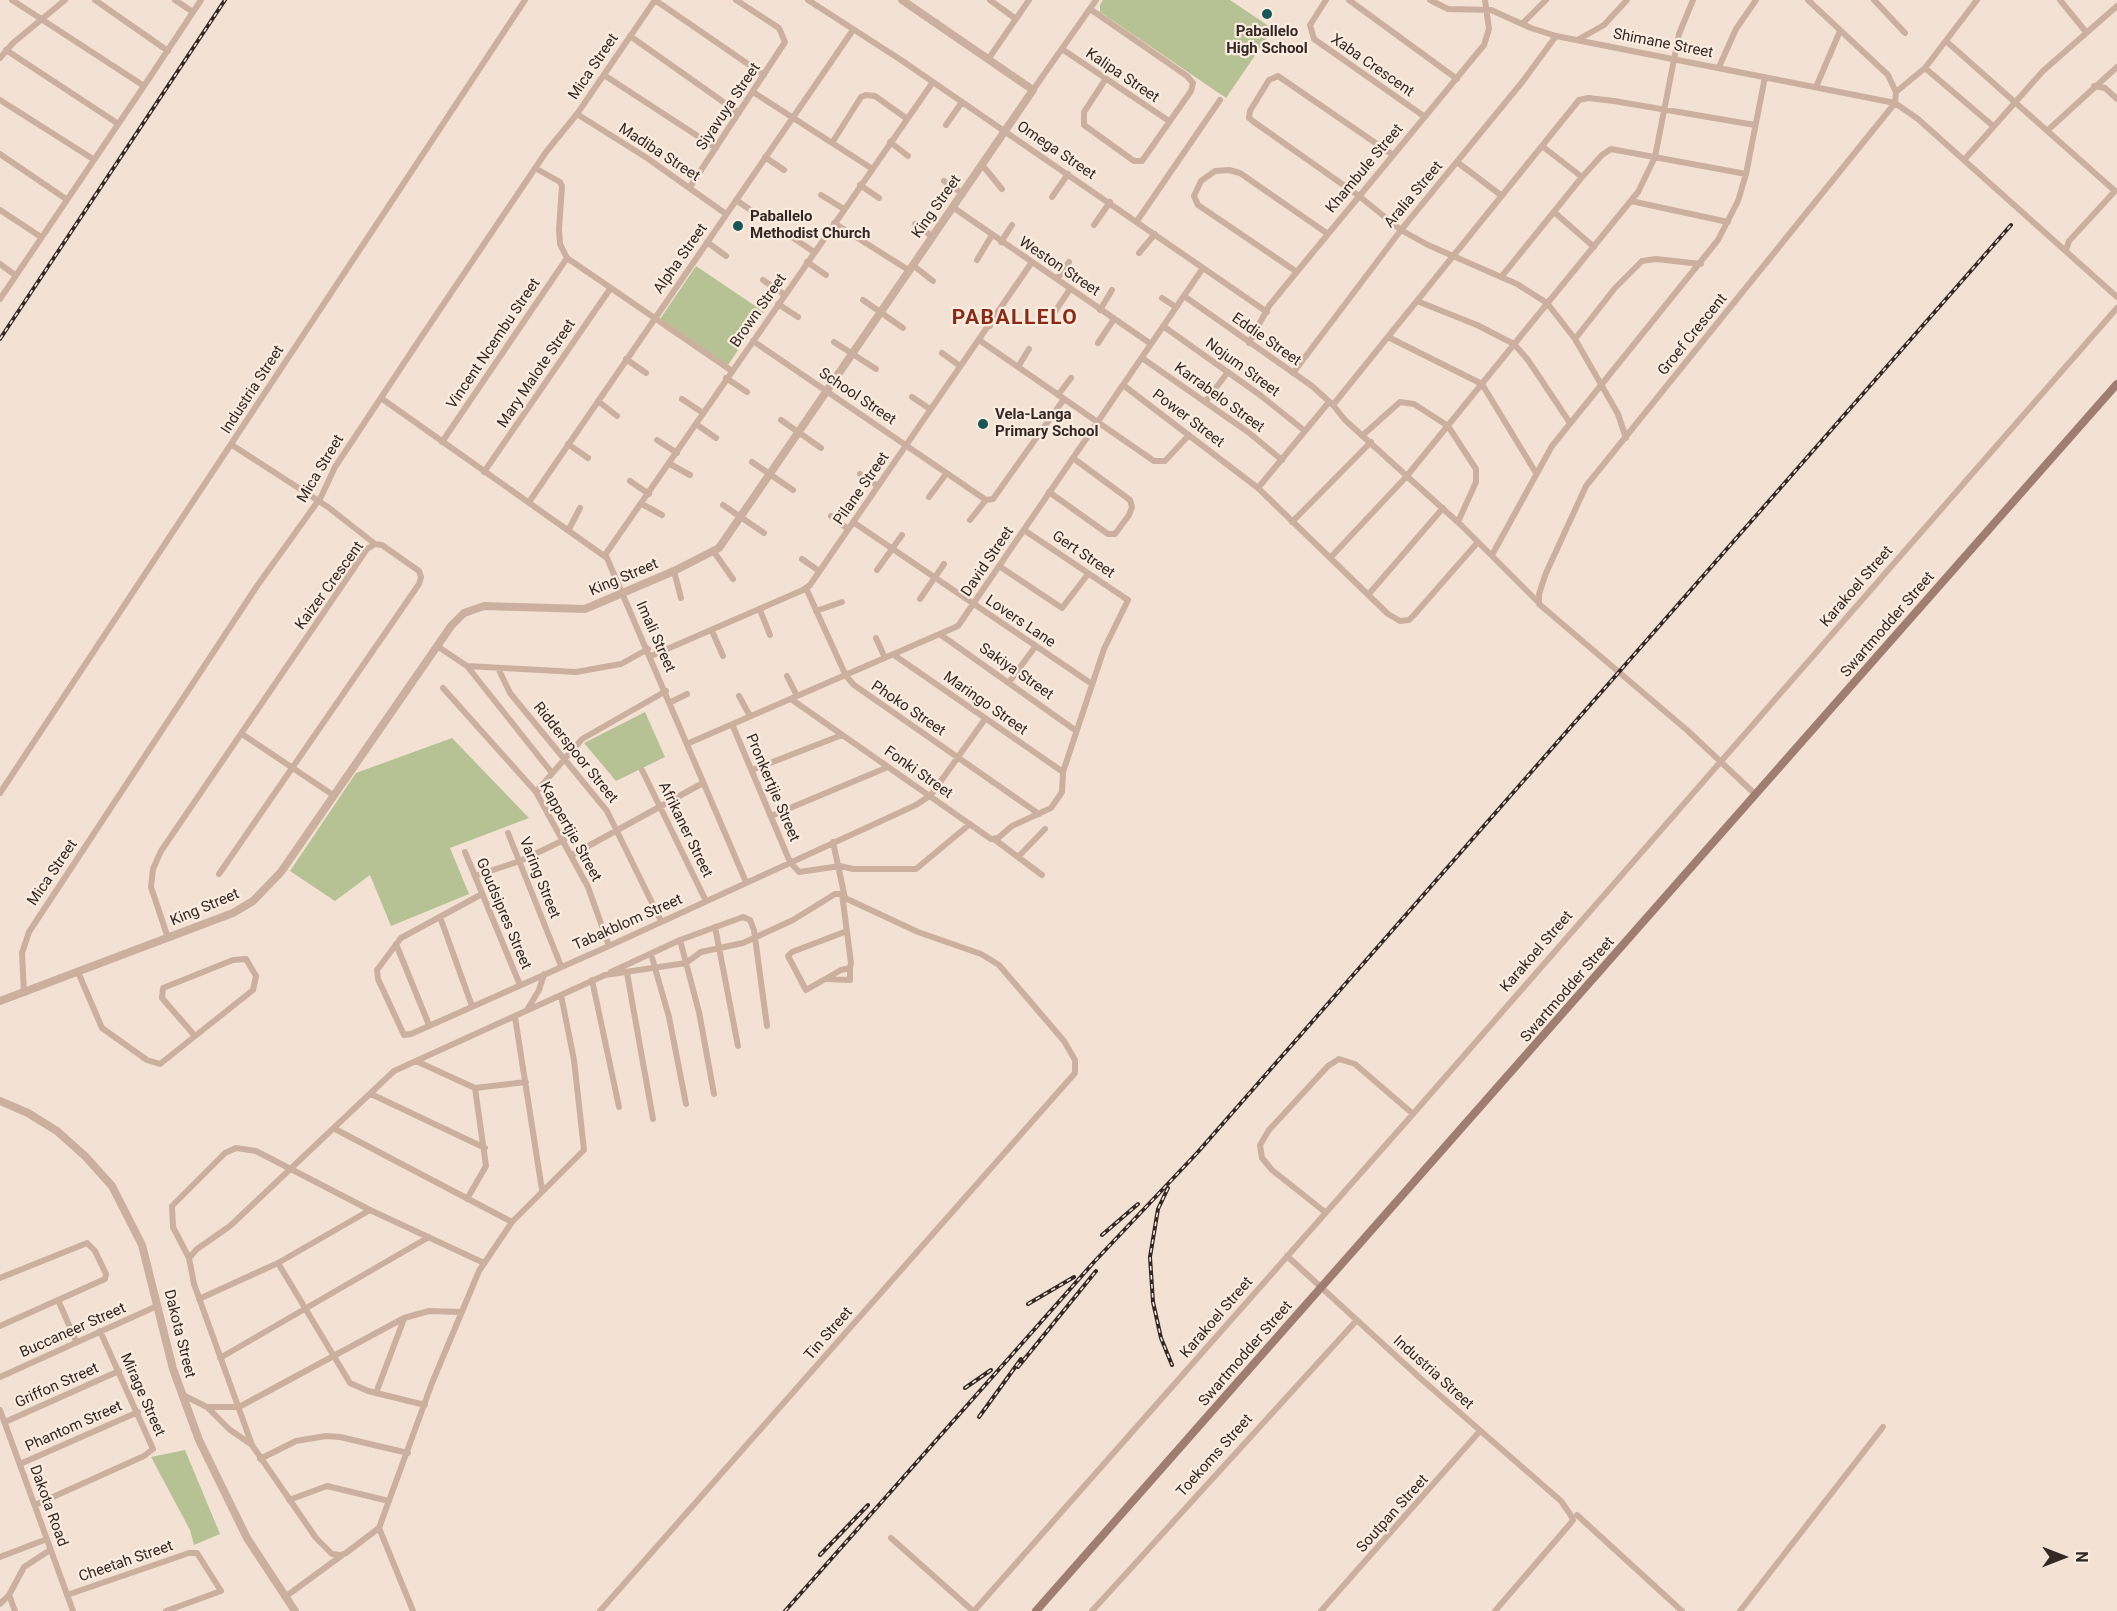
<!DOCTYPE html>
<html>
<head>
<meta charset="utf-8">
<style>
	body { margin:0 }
	#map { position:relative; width:2117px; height:1611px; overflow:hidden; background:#f3e2d4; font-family:Roboto,sans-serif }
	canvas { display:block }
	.north { position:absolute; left:2033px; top:1527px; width:60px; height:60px; -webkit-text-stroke:4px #faede0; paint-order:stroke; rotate:90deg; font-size:16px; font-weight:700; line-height:24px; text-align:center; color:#342824 }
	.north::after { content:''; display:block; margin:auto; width:21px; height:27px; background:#342824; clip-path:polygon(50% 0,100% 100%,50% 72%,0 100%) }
</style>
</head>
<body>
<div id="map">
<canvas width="2117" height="1611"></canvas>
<div class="north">N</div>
</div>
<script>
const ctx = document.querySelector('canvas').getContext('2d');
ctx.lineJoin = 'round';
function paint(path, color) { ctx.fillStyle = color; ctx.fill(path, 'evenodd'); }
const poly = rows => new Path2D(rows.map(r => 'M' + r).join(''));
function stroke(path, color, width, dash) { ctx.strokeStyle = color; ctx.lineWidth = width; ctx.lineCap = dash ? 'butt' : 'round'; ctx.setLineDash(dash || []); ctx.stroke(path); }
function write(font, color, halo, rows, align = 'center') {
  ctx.font = font + ' Roboto,sans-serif'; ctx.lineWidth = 4.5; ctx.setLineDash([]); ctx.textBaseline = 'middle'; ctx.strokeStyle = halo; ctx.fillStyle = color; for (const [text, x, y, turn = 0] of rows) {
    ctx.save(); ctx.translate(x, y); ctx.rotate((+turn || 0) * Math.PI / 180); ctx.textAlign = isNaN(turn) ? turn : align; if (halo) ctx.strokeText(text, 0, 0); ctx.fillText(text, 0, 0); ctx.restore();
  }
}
paint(poly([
	[1103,0,1230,0,1273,29,1226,98,1100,12,1100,5],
	[696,266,764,312,728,365,660,319],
	[645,712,665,757,616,781,584,743],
	[452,738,529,818,450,848,469,894,391,926,370,875,335,901,290,871,356,773],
	[185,1450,220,1534,194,1545,190,1530,151,1457]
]), '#b6c293');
stroke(poly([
	[12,0,144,86,201,0],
	[95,0,168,51],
	[175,0,193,12],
	[808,0,901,60,1267,312],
	[990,0,1016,19],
	[1326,0,1310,25,1314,39,1425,117],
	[1349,0,1457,79],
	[1430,0,1448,9,1491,10,1531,28,1556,36,1895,103,1896,92,1888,75,1808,0],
	[1874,0,1905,33],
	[2060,0,2086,32],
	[1090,9,1187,76,1193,83,1191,91,1142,161,1134,161,1084,125,1084,112,1105,80],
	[1522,24,1546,0],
	[630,36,739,113],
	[1579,39,1604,25,1627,0],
	[1946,41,2115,191,2069,241,2066,250],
	[1062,49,1169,121],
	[6,50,117,123],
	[0,58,13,43,65,0],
	[989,58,1029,0],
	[1719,67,1736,29,1756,0],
	[1925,68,1992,125],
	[604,75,716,148],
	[2094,86,2105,88,2117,99],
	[1816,87,1840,31],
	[1033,90,1096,0],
	[753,92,871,168],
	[1896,92,1925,68,1977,0],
	[0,100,93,159],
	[577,114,647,158,726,214],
	[946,125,962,102],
	[2048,130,2117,67],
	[890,142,908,156],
	[832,143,861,97,866,95,875,96,906,118],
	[1542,146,1582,177],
	[0,154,66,199],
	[1393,155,1278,76,1269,80,1250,111,1249,118,1254,122,1359,196,1401,230,1428,245,1517,284,1547,303,1575,339,1618,414,1626,438],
	[765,157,784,170],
	[1964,160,2043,71,2117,6],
	[1457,162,1502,196],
	[983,166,1002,189],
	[535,168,560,182,562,186,559,229,560,244,567,258,732,371],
	[944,181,963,194],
	[860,185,879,198],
	[690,187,785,42,779,28,736,0],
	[821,195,844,209],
	[1052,197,1068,174],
	[736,200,755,213],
	[1631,201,1728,222],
	[954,208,1151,344],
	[0,210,41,237],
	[1554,212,1594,247],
	[1137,221,1220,100],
	[834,223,910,271],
	[915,224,933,237],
	[1094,225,1110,202],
	[792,237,814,252],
	[707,242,726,256],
	[1001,242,1012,225],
	[1139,253,1155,234],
	[977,260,992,235],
	[807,262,826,275],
	[0,264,15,275],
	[914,266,933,281],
	[1297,272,1198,205,1194,196,1201,181,1215,171,1229,170,1240,173,1328,234],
	[1502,276,1582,177,1602,155,1611,149,1746,174],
	[1057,279,1069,262],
	[763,280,785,295],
	[1184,296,1312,386,1333,405,1345,420,1462,526,1539,603],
	[1162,298,1176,307],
	[0,299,144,86],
	[863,300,903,328],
	[1417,301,1477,325,1514,344,1528,360,1570,423],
	[778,304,798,317],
	[1100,310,1112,290],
	[971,313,990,326],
	[1054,313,1070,289],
	[1163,326,1260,395,1305,431],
	[1388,337,1482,384,1536,473],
	[1575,339,1615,288,1642,261,1656,259,1701,264],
	[979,340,1154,461,1165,461,1189,435],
	[753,341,986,500],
	[834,342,876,369],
	[1098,343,1114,319],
	[1249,343,1269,306,1286,285,1484,45,1489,29,1485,0],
	[942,353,960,366],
	[1142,358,1248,432,1282,460],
	[626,359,646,373],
	[1018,367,1029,349],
	[1293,373,1401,230,1523,81,1556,36],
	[726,378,747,392],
	[1123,385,1258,488,1329,402],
	[1058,395,1071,378],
	[912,397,930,409],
	[381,398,607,558,746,882],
	[682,399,703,413],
	[598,401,617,416],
	[1205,402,1228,372],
	[1333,405,1579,100,1588,98,1614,101,1755,125],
	[781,420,821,448],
	[696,424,716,438],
	[1363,435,1400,402,1414,404,1448,426,1476,469,1476,482,1458,522],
	[657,440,677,453],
	[442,442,567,258],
	[568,444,588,458],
	[232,445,328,507,375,544],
	[752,462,793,490],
	[670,464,690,475],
	[484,472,610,289],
	[860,474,878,486],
	[630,481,649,494],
	[1258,488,1388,614,1400,621,1409,620,1414,615,1478,542],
	[1049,492,1108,534,1115,534,1129,515,1132,507,1130,500,1073,458],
	[929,497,946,474],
	[986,500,993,499,1064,399],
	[529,502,853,30],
	[642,504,662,515],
	[723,505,764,533],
	[831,516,848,529],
	[970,520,986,500],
	[853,522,1092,684],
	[1292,522,1371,442],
	[569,529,580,508],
	[714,552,733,579],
	[605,555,933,82],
	[1492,555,1552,446,1718,240,1738,201,1746,174,1765,77],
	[1330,558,1406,477,1638,192,1655,157,1679,34,1693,0],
	[802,559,819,571],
	[999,566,1062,608,1088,574],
	[877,570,902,535],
	[674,571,681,598],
	[806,588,846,676,854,685,1039,814],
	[1368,595,1443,508],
	[920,599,944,564],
	[760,610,770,635],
	[816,611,842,602],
	[712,631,723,656],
	[941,635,1075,730],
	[876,638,885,658],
	[437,646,467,666,552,773],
	[894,655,1063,772],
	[651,656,803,590,810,585,1032,262],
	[467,666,576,672,621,664,648,649],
	[498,668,510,693,607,811,661,921],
	[787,676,797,696],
	[1010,681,1035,647],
	[443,688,536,792,588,887,609,946],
	[739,696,750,716],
	[791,699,991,839,998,838,1012,826,1051,808,1062,792,1063,772,1104,649,1128,600,1024,530],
	[671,702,687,694],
	[732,724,790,862,799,872,840,866,853,869,916,869,970,824],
	[242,734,333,795],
	[689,743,958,626,1203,268],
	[642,770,706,901],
	[752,770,842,735],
	[536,792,582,739,666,691],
	[0,793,525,0],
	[1755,794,1688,731,1539,604,1539,594,1546,573,1586,486,1895,103,1918,119,2117,297],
	[771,816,888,767],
	[508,833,561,966],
	[994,839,1042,875],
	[465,852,520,985],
	[572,855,703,783],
	[1018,857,1045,829],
	[475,876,520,861,564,840],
	[482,894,401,938,377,970,378,979,404,1035,411,1034,609,946,916,805,931,795,985,719],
	[440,917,472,1006],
	[715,927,738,1046],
	[168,938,151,887,153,869,161,851,367,549,375,544,382,545,419,571,421,577,419,584,219,874],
	[680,940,699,1012,714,1094],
	[396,944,429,1025],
	[651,954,669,1017,686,1104],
	[78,972,102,1028,147,1060,160,1064,253,990,256,976,246,959,233,960,163,988,162,998,195,1036],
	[611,972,680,940,743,917,750,920,754,930,767,1026],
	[627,973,653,1119],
	[826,979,850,980,850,968],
	[592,980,619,1107],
	[24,993,22,953,29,932,257,586,321,497,335,467,422,336,546,152,577,114,655,0,764,75],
	[561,995,574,1060,584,1150,512,1222,479,1271,432,1383,379,1528,346,1553,341,1555,332,1554,316,1538,252,1445,194,1284,189,1258,197,1249,230,1226,394,1071,561,995],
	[561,995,605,975,686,963,701,952,743,943,793,920,835,894,842,894,851,963,850,968,841,970,806,990,788,956,792,952,847,931],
	[527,1010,539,990,544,974],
	[515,1017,542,1190],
	[416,1061,475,1088,526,1082],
	[371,1094,485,1148],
	[335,1129,512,1222],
	[467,1199,486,1166,475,1088],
	[1325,1212,1272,1170,1262,1158,1260,1145,1269,1130,1328,1066,1339,1059,1355,1064,1413,1114],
	[1287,1256,1420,1378,1561,1501,1570,1514,1573,1520,1570,1524,1495,1611],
	[189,1258,173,1227,172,1206,225,1153,236,1148,256,1151,370,1210,484,1263],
	[278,1263,350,1383,368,1391,425,1405],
	[0,1278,87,1243,95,1251,106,1274,105,1279,0,1326],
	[199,1299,278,1263,370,1210],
	[58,1300,76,1341],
	[220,1358,429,1237],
	[0,1377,157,1306],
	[376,1393,404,1319],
	[181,1394,207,1407,229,1429,252,1445],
	[207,1407,239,1407,404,1318,429,1311,462,1312],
	[0,1410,73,1611],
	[5,1422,119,1371],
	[260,1459,296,1441,326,1436,340,1437,408,1453],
	[20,1464,138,1412],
	[289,1500,327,1486,389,1501],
	[35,1505,144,1456,153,1449,100,1331],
	[1577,1515,1682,1611],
	[379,1528,413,1611],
	[891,1538,973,1611],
	[0,1557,47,1539],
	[9,1595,15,1611],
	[67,1595,189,1553,197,1553,221,1591,166,1611],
	[285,1597,341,1556],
	[0,1604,9,1595,24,1567,50,1550],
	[600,1611,1075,1073,1075,1060,1064,1041,999,965,981,954,918,932,845,898,833,842],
	[974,1611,1413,1114,2117,308],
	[1092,1611,1357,1320],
	[1321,1611,1480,1431],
	[1740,1611,1883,1427]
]), '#cbb0a0', 6);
stroke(poly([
	[0,1001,233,913,253,901,281,872,451,626,464,613,484,606,585,609,674,571,719,548,1033,90,902,0],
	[0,1101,28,1113,57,1131,85,1156,112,1186,142,1245,173,1369,199,1440,247,1538,295,1611]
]), '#cbb0a0', 8);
stroke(poly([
	[1036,1611,2117,384]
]), '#9f7e71', 8);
const rail = poly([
	[0,339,225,0],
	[1168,1188,1158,1209,1150,1257,1153,1302,1161,1338,1172,1365],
	[1102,1235,1138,1204],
	[1028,1304,1074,1277],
	[1018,1367,1096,1271],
	[965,1388,991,1370],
	[979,1417,1021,1359],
	[820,1555,868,1505],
	[785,1611,1094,1262,1197,1153,2011,225]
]);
stroke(rail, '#342824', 4);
stroke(rail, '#faede0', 1.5, [4.5]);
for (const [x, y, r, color] of [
	[1267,14,6,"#165858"],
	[738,226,6,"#165858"],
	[983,424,6,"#165858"]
]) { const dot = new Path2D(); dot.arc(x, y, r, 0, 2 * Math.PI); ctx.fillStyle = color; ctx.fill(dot); stroke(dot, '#faede0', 2); }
write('bold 15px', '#342824', '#faede0', [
	["Paballelo",1267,32,"center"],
	["High School",1267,49,"center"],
	["Paballelo",750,217],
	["Methodist Church",750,234],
	["Vela-Langa",995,415],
	["Primary School",995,432]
], 'left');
write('15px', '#342824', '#faede0', [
	["Shimane Street",1663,44,11],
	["Xaba Crescent",1372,66,35],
	["Mica Street",594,67,-56],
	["Kalipa Street",1122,76,34],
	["Siyavuya Street",729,107,-56],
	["Omega Street",1056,151,34],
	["Madiba Street",659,153,33],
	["Khambule Street",1365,169,-50],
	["Aralia Street",1414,195,-50],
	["King Street",937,207,-55],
	["Alpha Street",681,259,-55],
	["Weston Street",1059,267,34],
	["Brown Street",759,311,-55],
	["Groef Crescent",1693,335,-51],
	["Eddie Street",1266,340,35],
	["Vincent Ncembu Street",494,344,-56],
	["Nojum Street",1242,368,36],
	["Mary Malote Street",537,374,-56],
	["Industria Street",253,390,-57],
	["School Street",857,397,34],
	["Karrabelo Street",1219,398,36],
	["Power Street",1188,419,37],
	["Mica Street",321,469,-59],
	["Pilane Street",862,489,-55],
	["Gert Street",1083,555,34],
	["David Street",988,562,-56],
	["King Street",624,578,-23],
	["Kaizer Crescent",330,586,-54],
	["Karakoel Street",1857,587,-49],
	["Lovers Lane",1020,622,34],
	["Swartmodder Street",1888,625,-49],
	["Imali Street",655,637,66],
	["Sakiya Street",1016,672,35],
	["Maringo Street",985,704,35],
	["Phoko Street",908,709,34],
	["Ridderspoor Street",575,753,51],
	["Fonki Street",918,773,35],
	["Pronkertjie Street",772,788,67],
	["Afrikaner Street",685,830,64],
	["Kappertjie Street",570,832,61],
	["Mica Street",53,873,-56],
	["Varing Street",539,878,68],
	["King Street",205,908,-23],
	["Goudsipres Street",503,914,67],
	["Tabakblom Street",628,923,-24],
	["Karakoel Street",1537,952,-49],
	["Swartmodder Street",1568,990,-49],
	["Karakoel Street",1217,1318,-49],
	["Buccaneer Street",73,1331,-24],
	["Dakota Street",179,1334,76],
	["Tin Street",829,1334,-49],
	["Swartmodder Street",1246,1354,-49],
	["Industria Street",1433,1373,42],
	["Griffon Street",57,1386,-24],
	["Mirage Street",142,1395,66],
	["Phantom Street",74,1427,-24],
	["Toekoms Street",1215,1456,-48],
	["Dakota Road",48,1506,70],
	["Soutpan Street",1393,1514,-48],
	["Cheetah Street",126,1562,-19]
]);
ctx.letterSpacing = '1.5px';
write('bold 21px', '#8a2916', '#faede0', [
	["PABALLELO",1015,319]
]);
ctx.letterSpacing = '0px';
</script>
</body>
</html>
